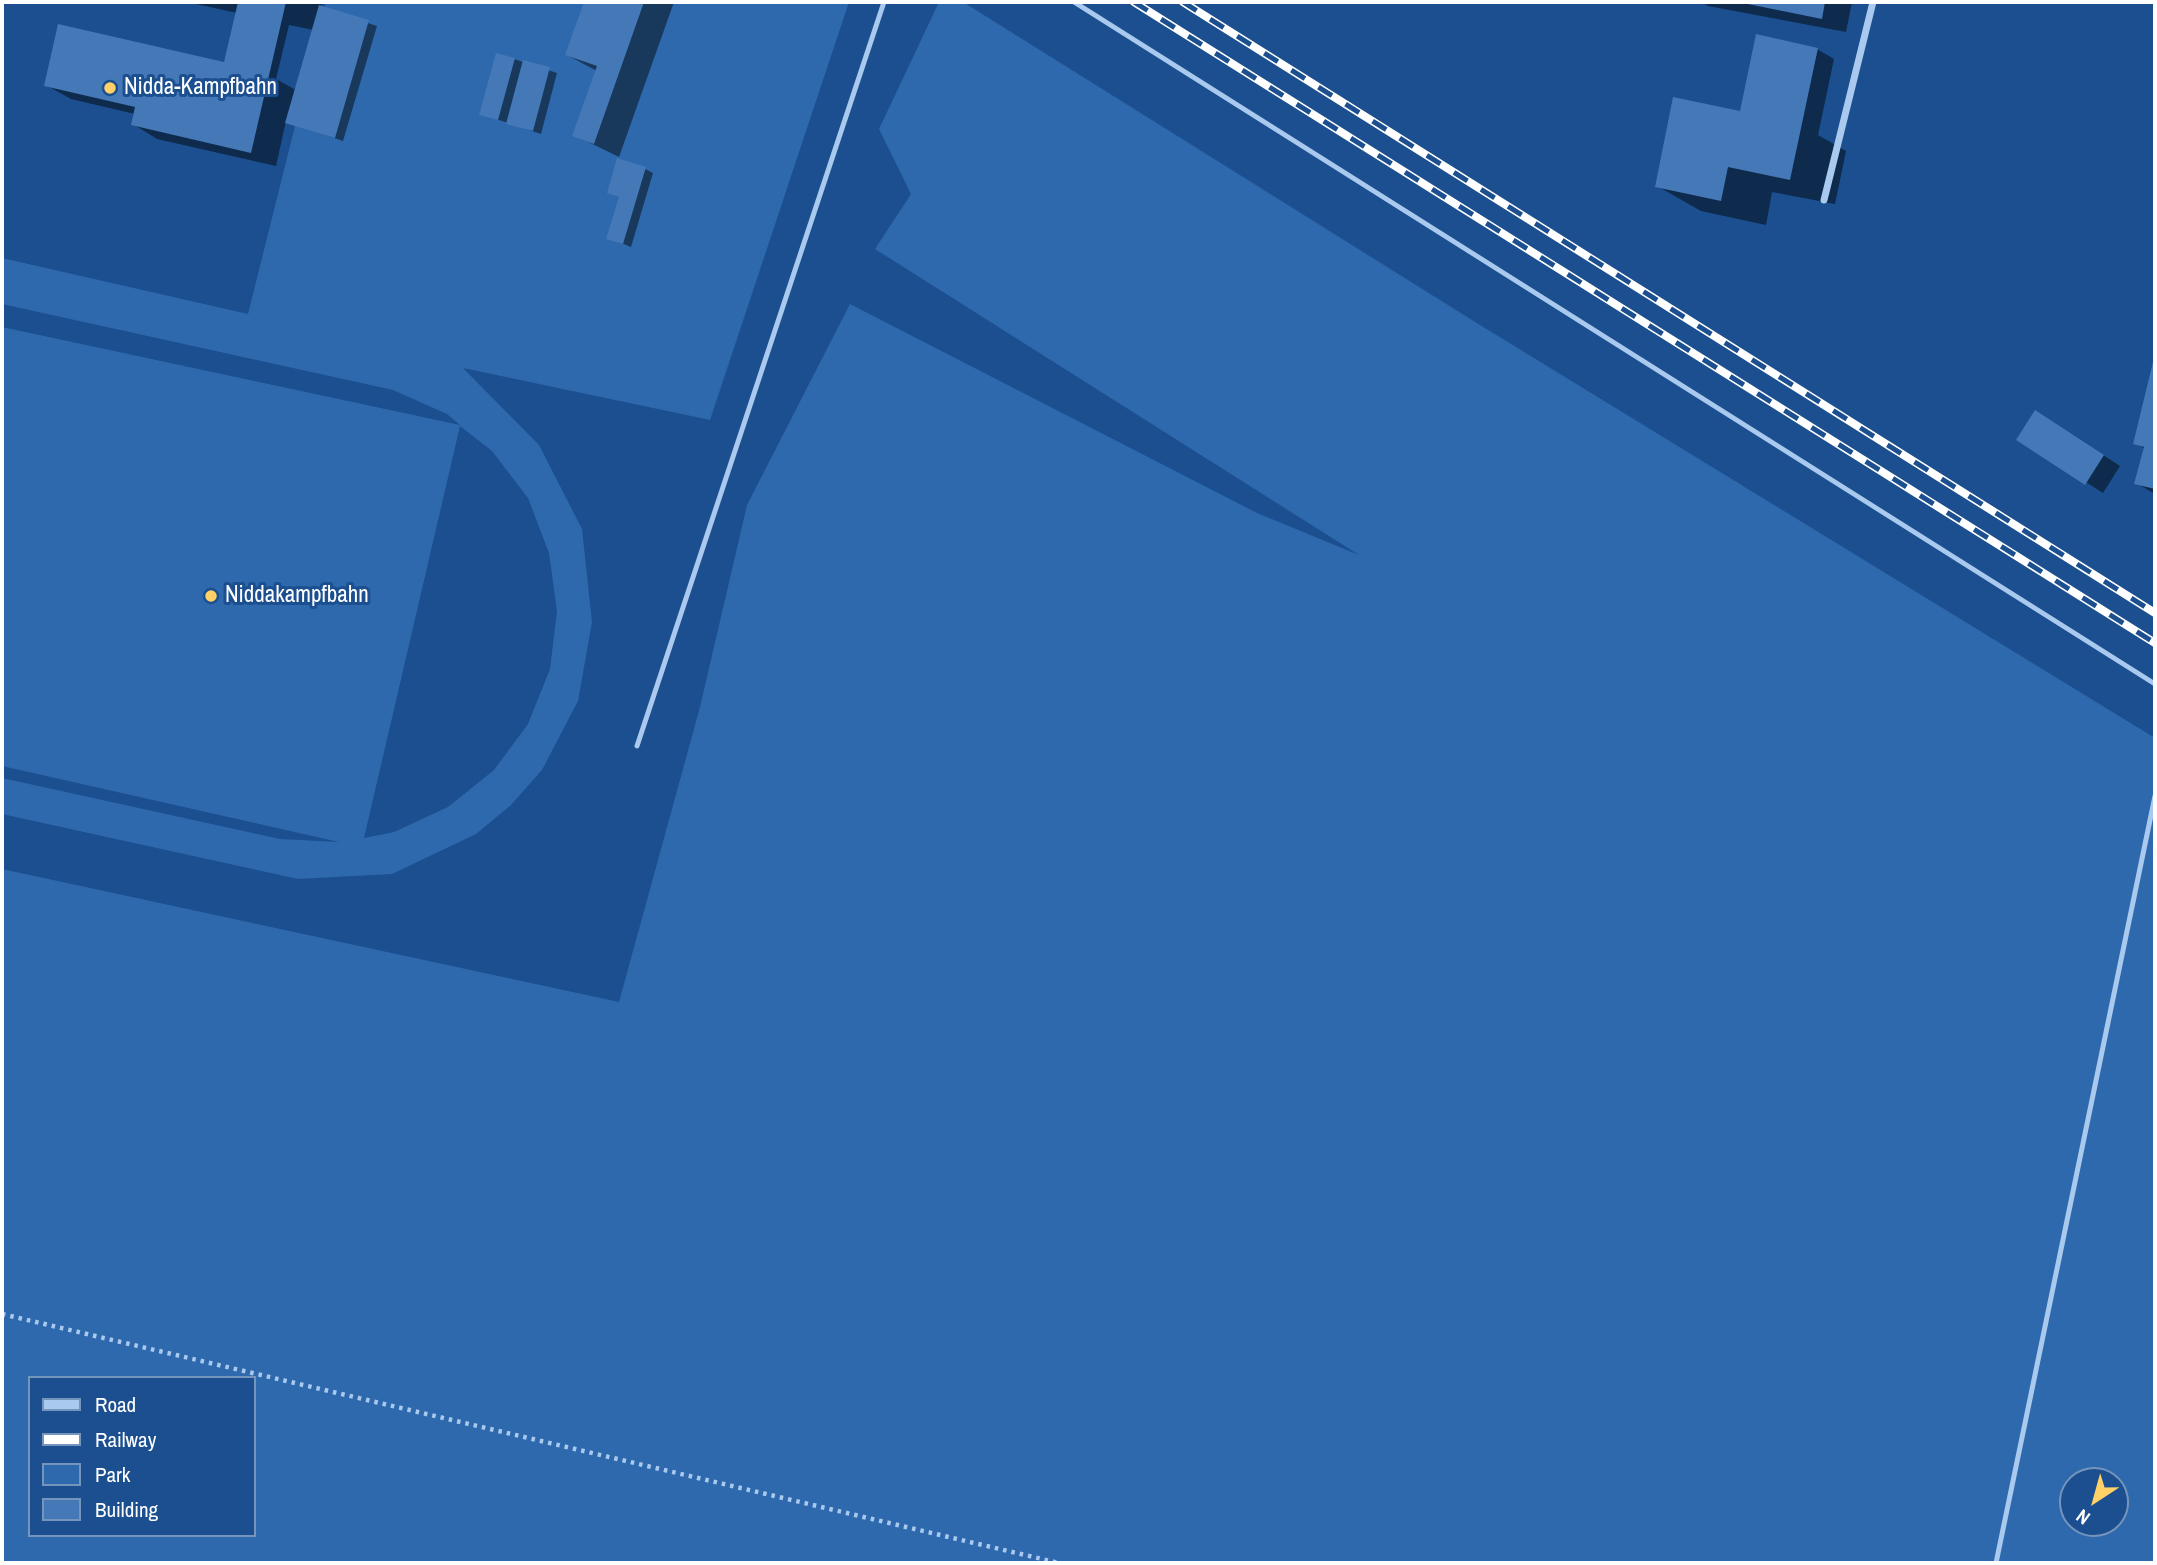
<!DOCTYPE html>
<html>
<head>
<meta charset="utf-8">
<style>
	body { margin:0 }
	#map { position:relative; width:2157px; height:1565px; overflow:hidden; background:#1b4f8f; font-family:"Archivo Narrow",sans-serif }
	canvas { display:block }
	.frame { position:absolute; inset:0; border:4px solid #fff; pointer-events:none }
	.legend { position:absolute; left:28px; top:1376px; width:228px; height:161px; box-sizing:border-box; background:#1b4f8f; border:2px solid #7695bc; margin:0; padding:9px 12px; list-style:none; font-size:21px; color:#fff }
	.legend li { display:flex; align-items:center; gap:14px; height:35px }
	.legend b { width:35px; border:2px solid #7695bc }
	.north { position:absolute; left:2059px; top:1467px; width:70px; height:70px; box-sizing:border-box; background:#1b4f8f; border:2px solid #7695bc; border-radius:50%; rotate:216deg; font-size:19px; font-weight:700; line-height:28px; text-align:center; color:#fff }
	.north::after { content:''; display:block; margin:auto; width:24px; height:32px; background:#ffd166; clip-path:polygon(50% 0,100% 100%,50% 72%,0 100%) }
</style>
</head>
<body>
<div id="map">
<canvas width="2157" height="1565"></canvas>
<div class="frame"></div>
<ul class="legend">
<li><b style="height:9px;background:#a9c9ee"></b>Road</li>
<li><b style="height:9px;background:#fff"></b>Railway</li>
<li><b style="height:19px;background:#2e69ad"></b>Park</li>
<li><b style="height:19px;background:#4478b7"></b>Building</li>
</ul>
<div class="north">N</div>
</div>
<script>
const ctx = document.querySelector('canvas').getContext('2d');
ctx.lineJoin = 'round';
function paint(path, color) { ctx.fillStyle = color; ctx.fill(path, 'evenodd'); }
const poly = rows => new Path2D(rows.map(r => 'M' + r).join(''));
function stroke(path, color, width, dash) { ctx.strokeStyle = color; ctx.lineWidth = width; ctx.lineCap = dash ? 'butt' : 'round'; ctx.setLineDash(dash || []); ctx.stroke(path); }
function write(font, color, halo, rows, align = 'center') {
  ctx.font = font + ' "Archivo Narrow",sans-serif'; ctx.lineWidth = 6; ctx.setLineDash([]); ctx.textBaseline = 'middle'; ctx.strokeStyle = halo; ctx.fillStyle = color; for (const [text, x, y, turn = 0] of rows) {
    ctx.save(); ctx.translate(x, y); ctx.rotate((+turn || 0) * Math.PI / 180); ctx.textAlign = isNaN(turn) ? turn : align; if (halo) ctx.strokeText(text, 0, 0); ctx.fillText(text, 0, 0); ctx.restore();
  }
}
paint(poly([
	[326,2,849,2,710,420,463,368,539,445,582,529,592,622,578,701,542,770,511,805,476,834,392,874,298,879,2,814,2,778,280,839,339,842,2,766,2,327,460,425,447,414,393,390,2,304,2,258,248,314],
	[460,426,492,451,528,498,549,553,557,611,550,669,528,724,494,770,448,807,394,832,364,838],
	[939,2,963,2,1480,325,2155,738,2155,1563,2,1563,2,869,619,1002,700,707,747,505,850,304,1257,513,1359,555,875,249,911,194,879,129],
	[30,1378,254,1378,254,1535,30,1535],
	[2073,1481,2115,1481,2115,1523,2073,1523]
]), '#2e69ad');
paint(poly([
	[187,2,322,2,321,8,377,26,343,141,286,121,276,166,157,139,133,124,135,114,71,99,46,85,233,66,237,13],
	[289,25,314,30,296,90,276,79],
	[585,2,674,2,619,157,574,135,597,71,567,55],
	[1701,2,1852,2,1846,32,1708,6],
	[1817,49,1834,59,1818,135,1846,151,1835,204,1772,192,1766,225,1701,211,1657,186],
	[514,59,557,73,541,134,481,114],
	[645,169,653,173,631,247,609,238,621,198,609,192],
	[2155,361,2155,494,2136,483,2145,449,2135,443],
	[2052,422,2120,466,2103,493,2019,439]
]), '#0007');
paint(poly([
	[238,2,286,2,251,153,131,125,135,107,44,86,58,24,224,62],
	[584,2,644,2,594,144,572,136,597,66,565,55],
	[1738,2,1825,2,1822,19],
	[319,5,369,20,335,138,285,123],
	[1756,34,1818,48,1790,180,1728,167,1721,201,1655,187,1673,97,1740,111],
	[496,53,515,58,498,120,479,115],
	[523,60,550,67,533,131,506,124],
	[617,158,646,167,623,244,606,239,619,197,607,193],
	[2154,358,2155,358,2155,489,2134,484,2144,447,2133,444],
	[2035,410,2104,455,2085,485,2016,440]
]), '#4478b7');
stroke(poly([
	[2,1314,1059,1563]
]), '#a9c9ee', 4.5, [3.5, 5]);
stroke(poly([
	[1074,2,2155,684],
	[637,746,884,2],
	[1996,1563,2155,796]
]), '#a9c9ee', 5);
stroke(poly([
	[1824,200,1873,2]
]), '#a9c9ee', 7);
const rail = poly([
	[1134,2,2155,643],
	[1183,2,2155,613]
]);
stroke(rail, '#fff', 8);
stroke(rail, '#1b4f8f', 5, [16]);
for (const [x, y, r, color] of [
	[110,88,7,"#ffd166"],
	[211,596,7,"#ffd166"]
]) { const dot = new Path2D(); dot.arc(x, y, r, 0, 2 * Math.PI); ctx.fillStyle = color; ctx.fill(dot); stroke(dot, '#1b4f8f', 2.5); }
write('23px', '#fff', '#1b4f8f', [
	["Nidda-Kampfbahn",124,88],
	["Niddakampfbahn",225,596]
], 'left');
</script>
</body>
</html>
